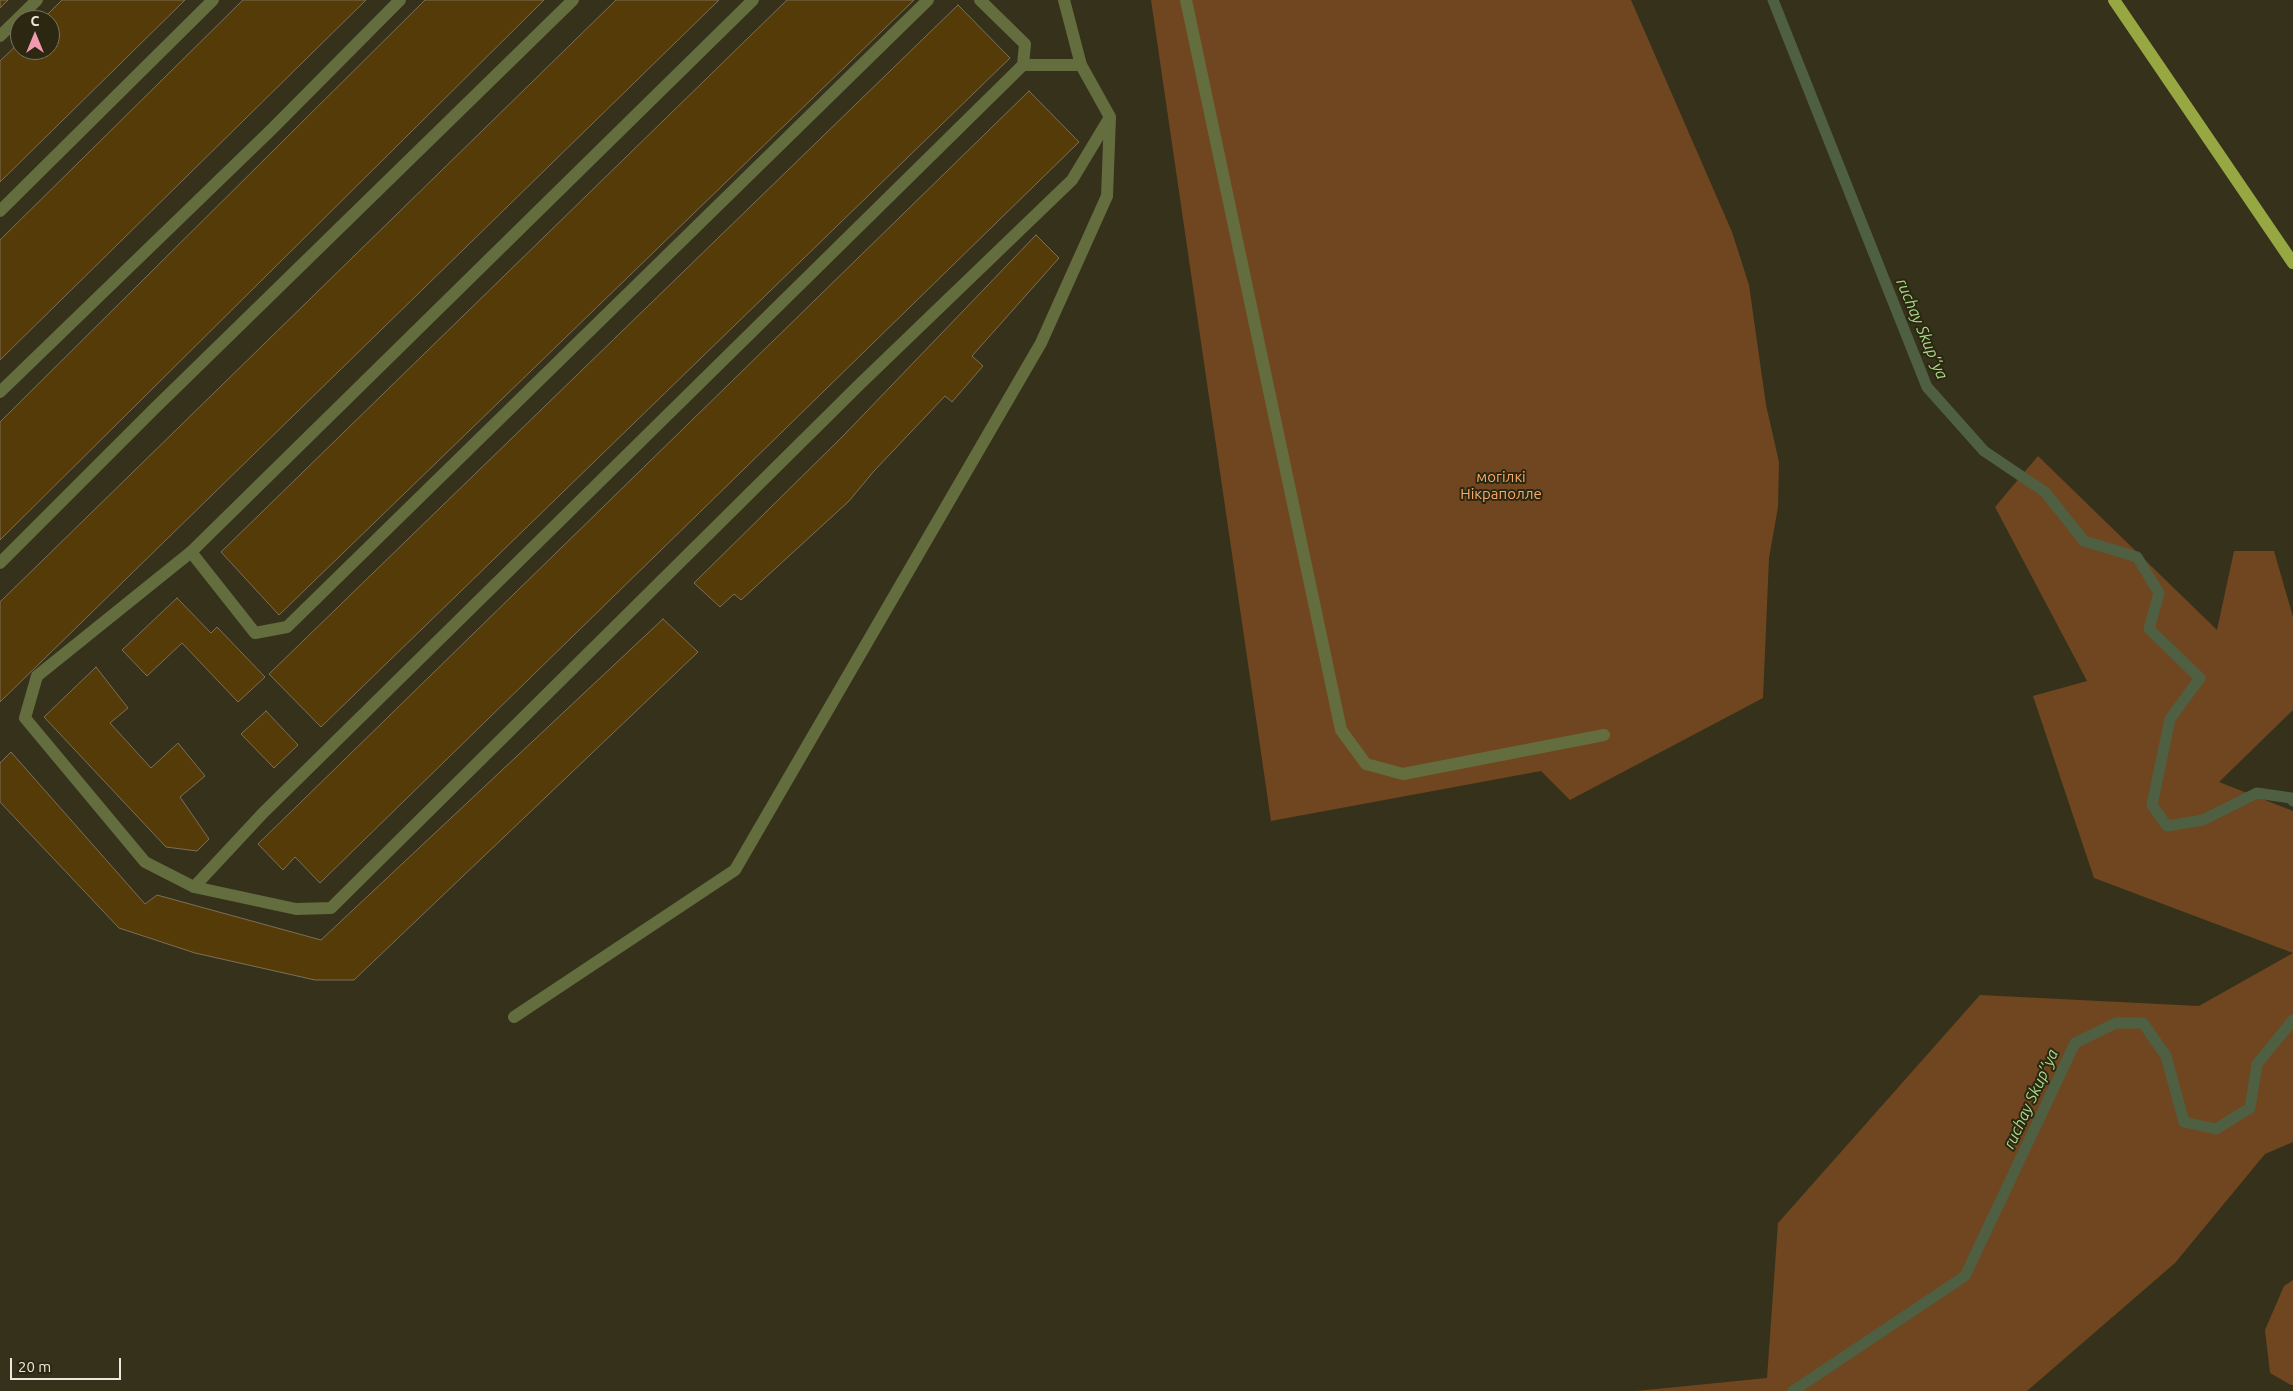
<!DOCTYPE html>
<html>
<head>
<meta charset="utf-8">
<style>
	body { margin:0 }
	#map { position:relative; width:2293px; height:1391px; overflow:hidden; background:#35311b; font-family:Ubuntu,sans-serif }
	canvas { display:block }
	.north { position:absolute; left:10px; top:10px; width:50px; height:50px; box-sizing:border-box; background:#2b2711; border:1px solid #787562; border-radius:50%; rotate:0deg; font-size:14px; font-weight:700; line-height:20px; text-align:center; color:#eceadc }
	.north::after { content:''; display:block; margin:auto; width:18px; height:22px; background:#f29ab0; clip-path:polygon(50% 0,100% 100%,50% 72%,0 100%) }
	.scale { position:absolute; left:10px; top:1358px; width:111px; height:22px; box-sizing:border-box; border:2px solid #eceadc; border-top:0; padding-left:6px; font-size:15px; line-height:18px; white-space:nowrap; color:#eceadc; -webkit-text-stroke:4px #2b2711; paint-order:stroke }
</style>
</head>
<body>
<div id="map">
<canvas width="2293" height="1391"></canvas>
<div class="north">С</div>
<div class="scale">20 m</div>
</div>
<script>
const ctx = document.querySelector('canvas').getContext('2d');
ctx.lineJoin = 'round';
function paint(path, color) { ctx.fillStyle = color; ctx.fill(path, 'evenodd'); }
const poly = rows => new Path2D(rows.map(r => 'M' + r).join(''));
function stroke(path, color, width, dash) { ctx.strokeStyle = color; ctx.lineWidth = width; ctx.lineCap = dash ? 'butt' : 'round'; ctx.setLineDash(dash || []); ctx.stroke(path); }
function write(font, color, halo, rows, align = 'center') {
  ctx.font = font + ' Ubuntu,sans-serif'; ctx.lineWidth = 4; ctx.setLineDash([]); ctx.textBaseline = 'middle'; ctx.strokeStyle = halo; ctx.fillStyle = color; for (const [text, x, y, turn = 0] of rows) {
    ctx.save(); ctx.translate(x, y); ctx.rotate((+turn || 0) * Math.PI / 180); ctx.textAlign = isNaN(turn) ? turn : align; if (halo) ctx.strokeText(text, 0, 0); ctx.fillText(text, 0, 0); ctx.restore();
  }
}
paint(poly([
	[1151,0,1631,0,1732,232,1749,285,1766,405,1779,462,1778,507,1769,558,1763,698,1570,800,1541,771,1271,821],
	[2038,456,2217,630,2234,551,2274,551,2293,617,2293,710,2219,782,2293,811,2293,1142,2265,1154,2175,1263,2027,1391,1636,1391,1767,1378,1778,1223,1980,995,2199,1006,2293,953,2094,878,2033,696,2087,681,1995,507],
	[2293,1280,2293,1385,2291,1385,2270,1373,2265,1330,2284,1286]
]), '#704620');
stroke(poly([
	[1773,0,1927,387,1984,451,2045,492,2084,541,2137,557,2159,593,2149,629,2200,678,2170,719,2152,805,2167,826,2203,820,2257,793,2291,798,2293,801],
	[1793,1391,1965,1276,2075,1043,2116,1023,2143,1023,2166,1056,2184,1122,2216,1129,2250,1108,2257,1064,2293,1020]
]), '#4e5f42', 11);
const building = poly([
	[0,0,8,0,0,8,0,0],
	[62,0,185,0,0,182,0,61,20,42,20,50,50,50,50,20,42,20,62,0],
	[243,0,366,0,0,360,0,240,243,0],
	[425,0,544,0,0,540,0,422,425,0],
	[616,0,719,0,0,702,0,602,616,0],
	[787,0,914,0,279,615,221,552,787,0],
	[958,5,1010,58,321,727,269,674,958,5],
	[1029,91,1079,142,320,883,295,857,283,870,258,844,1029,91],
	[1036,235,1059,258,972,356,983,366,952,402,945,396,874,471,849,501,741,600,734,594,720,607,694,583,843,436,1036,235],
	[177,598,211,633,217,627,265,677,238,702,182,643,147,676,122,650,177,598],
	[663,619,698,652,354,980,315,980,195,953,119,928,0,802,0,763,11,752,145,904,157,895,321,940,663,619],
	[96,667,128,708,110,723,151,768,178,743,205,776,180,797,209,839,197,851,166,847,44,717,96,667],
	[266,711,298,745,274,768,241,734,266,711]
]);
paint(building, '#553b07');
stroke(building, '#7d6f59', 1);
stroke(poly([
	[753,0,191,552,37,676,25,718,145,862,194,887,296,909,331,908,860,384,1072,180,1110,117],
	[1186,0,1341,730,1366,764,1403,774,1604,735],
	[0,36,37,0],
	[1023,65,1081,65],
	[0,211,213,0],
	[0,392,272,129,400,0],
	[191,552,255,633,287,627,928,0],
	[0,563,155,408,573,0],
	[194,887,263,813,1023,65,1025,44,980,0],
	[514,1017,735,870,1041,343,1107,196,1110,117,1081,65,1064,0]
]), '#646d3e', 12);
stroke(poly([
	[2114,0,2293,263]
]), '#97a741', 12);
write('15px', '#f7ab6a', '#2b2711', [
	["могілкі",1501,477],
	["Нікраполле",1501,494]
]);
write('italic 16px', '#a6dc8c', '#2b2711', [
	["ruchay Skup’’ya",1922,329,67],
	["ruchay Skup’’ya",2031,1099,-65]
]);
</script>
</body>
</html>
